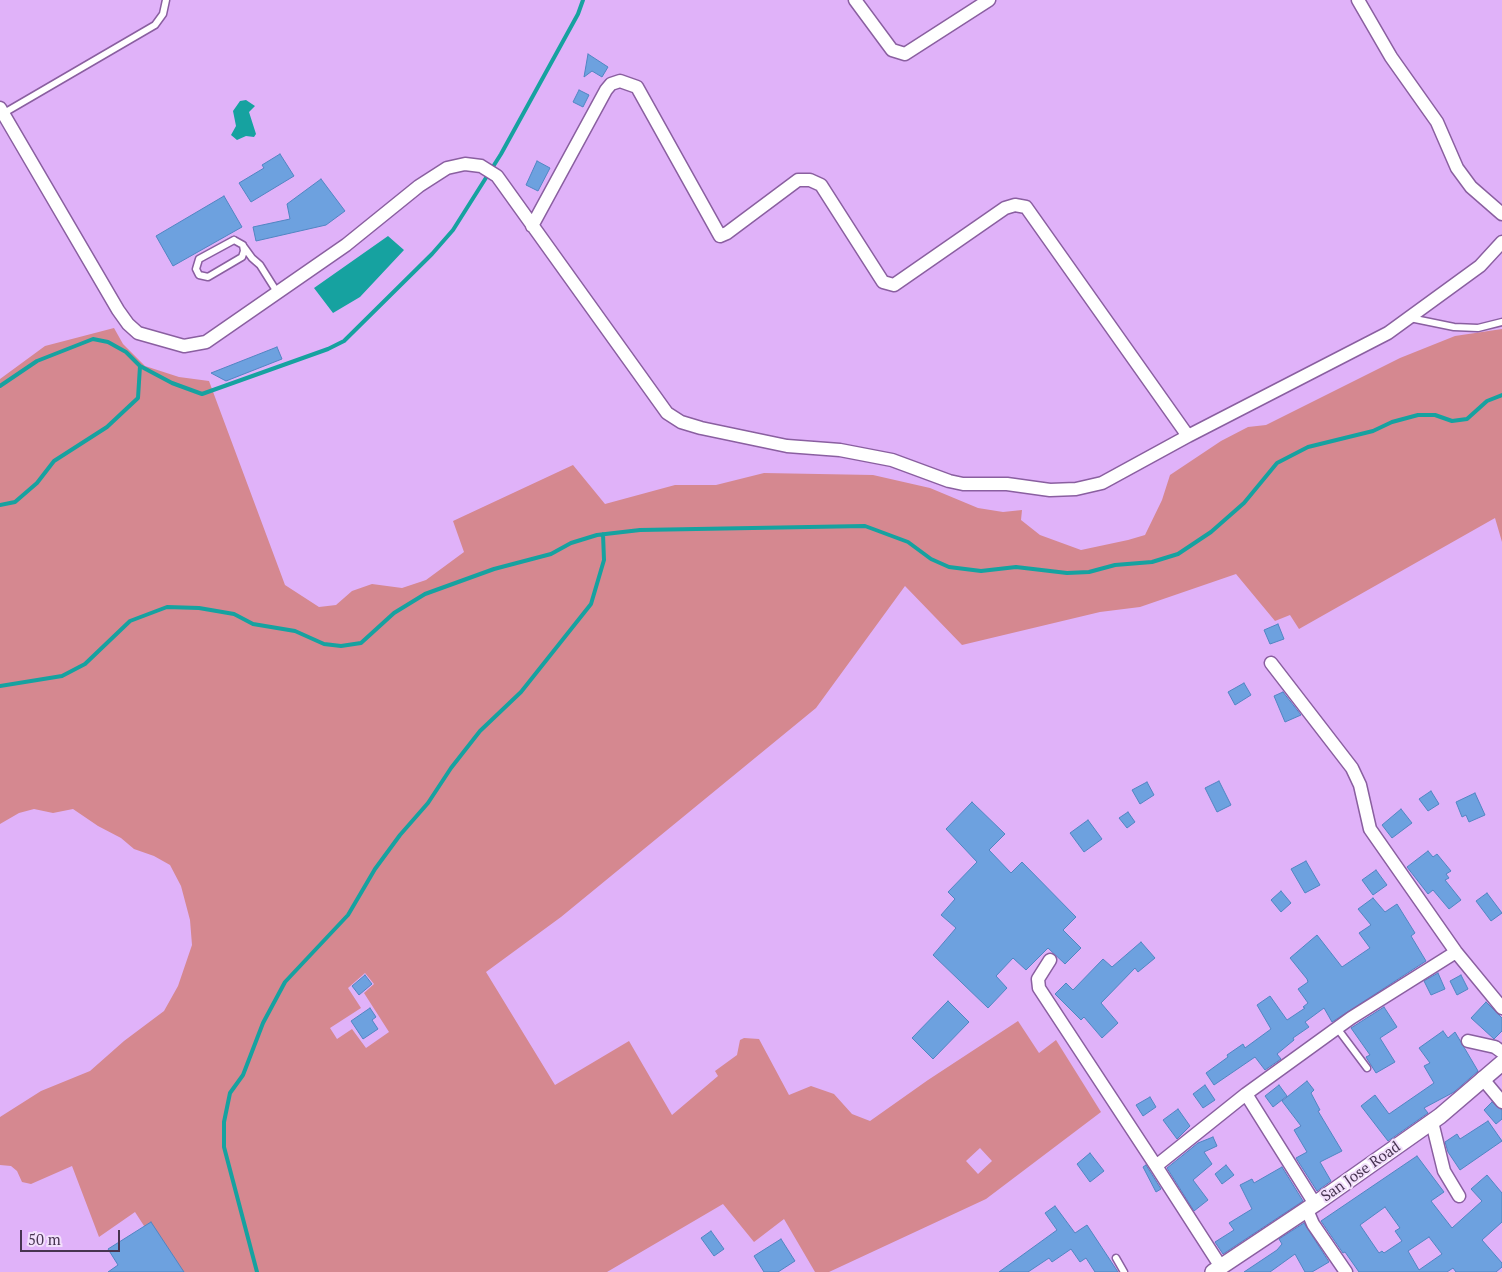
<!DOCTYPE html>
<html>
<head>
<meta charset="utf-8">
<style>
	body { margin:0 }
	#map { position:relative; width:1502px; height:1272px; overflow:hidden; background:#e0b2f9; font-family:"PT Serif",serif }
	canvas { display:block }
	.scale { position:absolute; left:20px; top:1230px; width:100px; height:22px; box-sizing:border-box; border:2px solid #473451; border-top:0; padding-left:6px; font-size:15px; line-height:18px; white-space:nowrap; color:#473451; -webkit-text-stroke:4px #f2dffc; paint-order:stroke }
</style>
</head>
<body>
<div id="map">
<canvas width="1502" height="1272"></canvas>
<div class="scale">50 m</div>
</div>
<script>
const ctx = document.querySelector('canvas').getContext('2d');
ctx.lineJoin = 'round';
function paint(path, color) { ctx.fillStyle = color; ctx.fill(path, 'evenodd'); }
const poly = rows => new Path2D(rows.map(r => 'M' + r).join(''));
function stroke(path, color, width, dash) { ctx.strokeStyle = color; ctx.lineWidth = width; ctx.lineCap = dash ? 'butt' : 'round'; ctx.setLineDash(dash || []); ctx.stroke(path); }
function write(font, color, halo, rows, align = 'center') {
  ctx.font = font + ' "PT Serif",serif'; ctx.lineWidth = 4; ctx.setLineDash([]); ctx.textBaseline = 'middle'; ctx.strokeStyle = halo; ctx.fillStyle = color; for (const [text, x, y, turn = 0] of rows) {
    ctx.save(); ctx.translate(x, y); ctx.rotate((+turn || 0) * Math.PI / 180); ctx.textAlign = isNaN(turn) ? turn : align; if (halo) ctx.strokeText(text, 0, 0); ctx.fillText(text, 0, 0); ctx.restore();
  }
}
paint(poly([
	[114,328,123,344,145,366,179,377,209,381,285,585,319,607,336,605,352,591,372,584,402,588,426,580,464,552,453,521,573,465,605,504,675,485,716,485,764,473,873,475,930,488,978,508,1003,512,1022,510,1021,520,1040,535,1081,550,1128,540,1145,535,1162,500,1170,475,1221,441,1248,427,1266,425,1400,358,1455,336,1502,329,1502,542,1495,518,1299,629,1290,615,1275,621,1236,574,1140,607,1100,612,962,645,905,586,816,708,561,917,486,972,555,1085,629,1041,672,1115,718,1076,715,1071,737,1055,740,1040,744,1038,759,1039,789,1095,811,1086,834,1094,852,1114,870,1121,928,1080,1018,1021,1039,1053,1056,1040,1101,1112,986,1199,829,1272,815,1272,784,1219,754,1242,723,1204,607,1272,174,1272,135,1212,99,1237,72,1166,31,1184,22,1182,17,1171,11,1166,0,1165,0,1117,41,1091,90,1071,124,1041,164,1011,178,986,192,945,190,920,181,886,170,865,154,856,134,849,121,838,98,826,73,809,53,813,34,809,19,813,0,824,0,379,45,346],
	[365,973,374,984,364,993,389,1032,366,1048,352,1029,337,1039,330,1028,361,1008,348,988],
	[980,1148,992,1161,978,1174,966,1161]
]), '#d58890');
paint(poly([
	[246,100,255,106,249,112,256,134,254,137,246,136,237,140,231,135,236,126,233,111,240,101],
	[388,236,404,250,360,297,333,313,314,288]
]), '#16a2a0');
stroke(poly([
	[0,386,37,361,93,339,108,342,126,352,140,366,172,383,202,394,328,349,344,341,432,254,453,230,501,154,578,14,583,0],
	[0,505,15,502,37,483,54,461,107,427,123,412,138,398,140,366],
	[0,686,62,676,85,664,130,621,167,607,199,608,234,614,253,624,295,631,324,644,341,646,361,643,394,613,425,594,494,569,551,554,571,543,597,535,640,530,865,526,908,542,931,559,949,567,981,571,1016,567,1067,573,1089,572,1115,565,1152,562,1178,554,1211,532,1244,503,1277,463,1308,447,1373,431,1392,422,1418,415,1435,415,1452,421,1467,419,1487,401,1502,395],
	[257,1272,224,1147,224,1122,230,1093,243,1075,263,1023,285,982,348,915,375,869,400,835,428,803,451,768,480,731,521,692,591,604,604,560,603,534]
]), '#16a2a0', 4);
const building = poly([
	[588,54,608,67,602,77,592,71,584,77,588,54],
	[579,90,589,95,583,107,573,102,579,90],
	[280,154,294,176,251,202,239,183,264,168,262,165,280,154],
	[537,161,550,168,538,191,526,185,537,161],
	[321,179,345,211,326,225,256,241,253,227,290,219,287,204,321,179],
	[224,196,242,227,173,266,156,236,224,196],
	[277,347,282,359,226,381,211,373,277,347],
	[1278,624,1284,639,1270,644,1264,630,1278,624],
	[1244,683,1251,695,1235,705,1228,692,1244,683],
	[1283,692,1301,715,1285,722,1274,696,1283,692],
	[1219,781,1231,805,1217,812,1205,788,1219,781],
	[1147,782,1154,795,1140,804,1132,790,1147,782],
	[1431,791,1439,804,1428,811,1419,799,1431,791],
	[1475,793,1485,815,1469,822,1466,815,1462,817,1456,802,1475,793],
	[972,802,1005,834,989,850,1011,873,1022,862,1076,917,1063,930,1081,948,1065,964,1048,948,1026,970,1013,958,996,976,1007,988,988,1008,933,955,956,928,941,915,955,899,948,892,977,862,946,829,972,802],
	[1401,809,1412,823,1392,838,1382,825,1401,809],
	[1128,812,1135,822,1127,828,1119,818,1128,812],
	[1088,820,1102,839,1084,852,1070,833,1088,820],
	[1428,851,1433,857,1437,854,1451,871,1446,874,1449,878,1445,880,1461,900,1449,909,1433,890,1428,894,1407,867,1428,851],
	[1306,861,1320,885,1305,893,1291,869,1306,861],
	[1376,870,1387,885,1373,895,1362,880,1376,870],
	[1281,891,1291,903,1281,912,1271,900,1281,891],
	[1487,893,1502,913,1491,921,1476,901,1487,893],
	[1373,898,1385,912,1397,904,1415,933,1411,936,1426,961,1332,1022,1324,1008,1305,1022,1309,1027,1293,1038,1294,1040,1277,1054,1281,1059,1265,1070,1255,1057,1214,1085,1206,1073,1228,1057,1227,1055,1243,1044,1245,1048,1271,1029,1257,1005,1270,996,1287,1020,1305,1008,1303,1007,1308,1003,1298,989,1308,982,1307,979,1290,958,1317,935,1342,967,1370,948,1359,933,1371,925,1358,909,1373,898],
	[1141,942,1155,958,1138,972,1135,968,1101,1003,1118,1023,1102,1038,1084,1017,1081,1020,1055,994,1066,983,1073,990,1103,959,1112,967,1141,942],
	[1438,973,1445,989,1431,995,1424,981,1438,973],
	[365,975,372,984,359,995,352,986,365,975],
	[1461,975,1468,989,1457,995,1450,981,1461,975],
	[948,1001,969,1022,933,1059,912,1038,948,1001],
	[1486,1002,1502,1018,1502,1031,1494,1039,1471,1018,1486,1002],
	[1384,1007,1397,1027,1380,1038,1395,1062,1376,1073,1366,1057,1370,1055,1351,1028,1384,1007],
	[370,1008,376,1017,372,1020,378,1029,363,1039,351,1021,370,1008],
	[1443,1031,1448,1038,1455,1032,1478,1071,1454,1092,1424,1108,1428,1113,1388,1141,1361,1106,1375,1095,1389,1114,1434,1083,1424,1066,1430,1063,1419,1048,1443,1031],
	[1307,1081,1314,1090,1311,1093,1320,1110,1318,1111,1342,1151,1320,1162,1331,1181,1317,1191,1296,1158,1307,1152,1294,1130,1301,1126,1282,1101,1307,1081],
	[1205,1085,1215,1100,1203,1108,1193,1094,1205,1085],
	[1279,1085,1287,1096,1273,1107,1265,1096,1279,1085],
	[1150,1097,1156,1107,1143,1116,1136,1105,1150,1097],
	[1492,1102,1502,1110,1502,1119,1496,1124,1484,1110,1492,1102],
	[1178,1109,1190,1126,1177,1139,1163,1120,1178,1109],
	[1488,1121,1502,1141,1460,1170,1448,1152,1445,1142,1457,1134,1460,1139,1488,1121],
	[1213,1137,1217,1146,1204,1152,1212,1164,1193,1180,1208,1200,1194,1211,1167,1168,1198,1143,1213,1137],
	[1090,1153,1104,1171,1090,1182,1077,1164,1090,1153],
	[1417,1156,1444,1192,1431,1201,1452,1228,1482,1201,1471,1189,1487,1175,1502,1193,1502,1222,1482,1240,1502,1263,1502,1267,1496,1272,1456,1272,1453,1268,1447,1272,1359,1272,1345,1252,1343,1253,1321,1221,1417,1156],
	[1385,1207,1400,1228,1395,1231,1402,1241,1384,1253,1382,1251,1379,1253,1360,1225,1385,1207],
	[1429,1237,1442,1254,1419,1270,1408,1251,1429,1237],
	[1146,1165,1161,1189,1156,1192,1143,1167,1146,1165],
	[1226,1165,1234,1175,1222,1184,1215,1174,1226,1165],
	[1282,1167,1303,1201,1223,1254,1215,1242,1234,1230,1229,1223,1252,1209,1240,1185,1252,1179,1254,1183,1282,1167],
	[1055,1206,1075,1233,1087,1225,1118,1272,1095,1272,1086,1258,1080,1262,1071,1249,1052,1262,1049,1258,1028,1272,999,1272,1057,1230,1045,1213,1055,1206],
	[151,1222,184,1272,108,1272,118,1265,108,1249,151,1222],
	[1304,1223,1329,1262,1312,1272,1305,1272,1295,1254,1270,1272,1244,1272,1277,1250,1282,1244,1279,1239,1304,1223],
	[711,1231,724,1249,714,1256,701,1238,711,1231],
	[781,1239,795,1261,778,1272,764,1272,754,1256,781,1239]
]);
paint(building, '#6da1df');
stroke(building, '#5185c2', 1);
const service = poly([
	[4,113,155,25,163,14,166,0],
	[234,240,243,245,244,251,242,257,208,277,199,275,196,269,199,259,234,240],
	[244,247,252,258,260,265,277,292],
	[1410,318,1454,327,1478,328,1502,322],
	[1337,1028,1367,1068],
	[1116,1258,1124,1272]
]);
const minor = poly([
	[855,0,892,50,905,54,989,0],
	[1358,0,1391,57,1437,122,1457,168,1471,187,1502,214],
	[0,108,118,310,128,324,138,333,184,346,206,342,346,245,419,186,447,168,465,164,481,166,497,176,667,413,681,422,701,428,787,446,840,450,892,460,949,481,963,484,1007,484,1050,490,1076,489,1102,483,1188,436,1388,333,1480,266,1502,242],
	[532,226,606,90,611,84,620,81,637,87,720,236,727,233,798,180,810,180,821,185,883,282,894,285,1005,208,1015,205,1026,207,1188,436],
	[1271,663,1352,768,1360,785,1370,829,1456,952,1502,1008],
	[1050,960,1038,979,1039,988,1156,1166],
	[1468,1041,1495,1047,1502,1052],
	[1482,1078,1502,1102],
	[1246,1094,1315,1204],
	[1432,1122,1444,1171,1459,1196],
	[1307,1210,1313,1224,1346,1272],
	[1221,1267,1156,1166,1246,1094,1351,1018,1456,952]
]);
const tertiary = poly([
	[1213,1272,1315,1204,1440,1116,1502,1063]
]);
stroke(service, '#8a5fa0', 9);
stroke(minor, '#8a5fa0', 15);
stroke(tertiary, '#8a5fa0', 18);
stroke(service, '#fff', 6);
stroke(minor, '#fff', 12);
stroke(tertiary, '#fff', 15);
write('15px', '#473451', '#f2dffc', [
	["San Jose Road",1361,1172,-35]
]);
</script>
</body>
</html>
